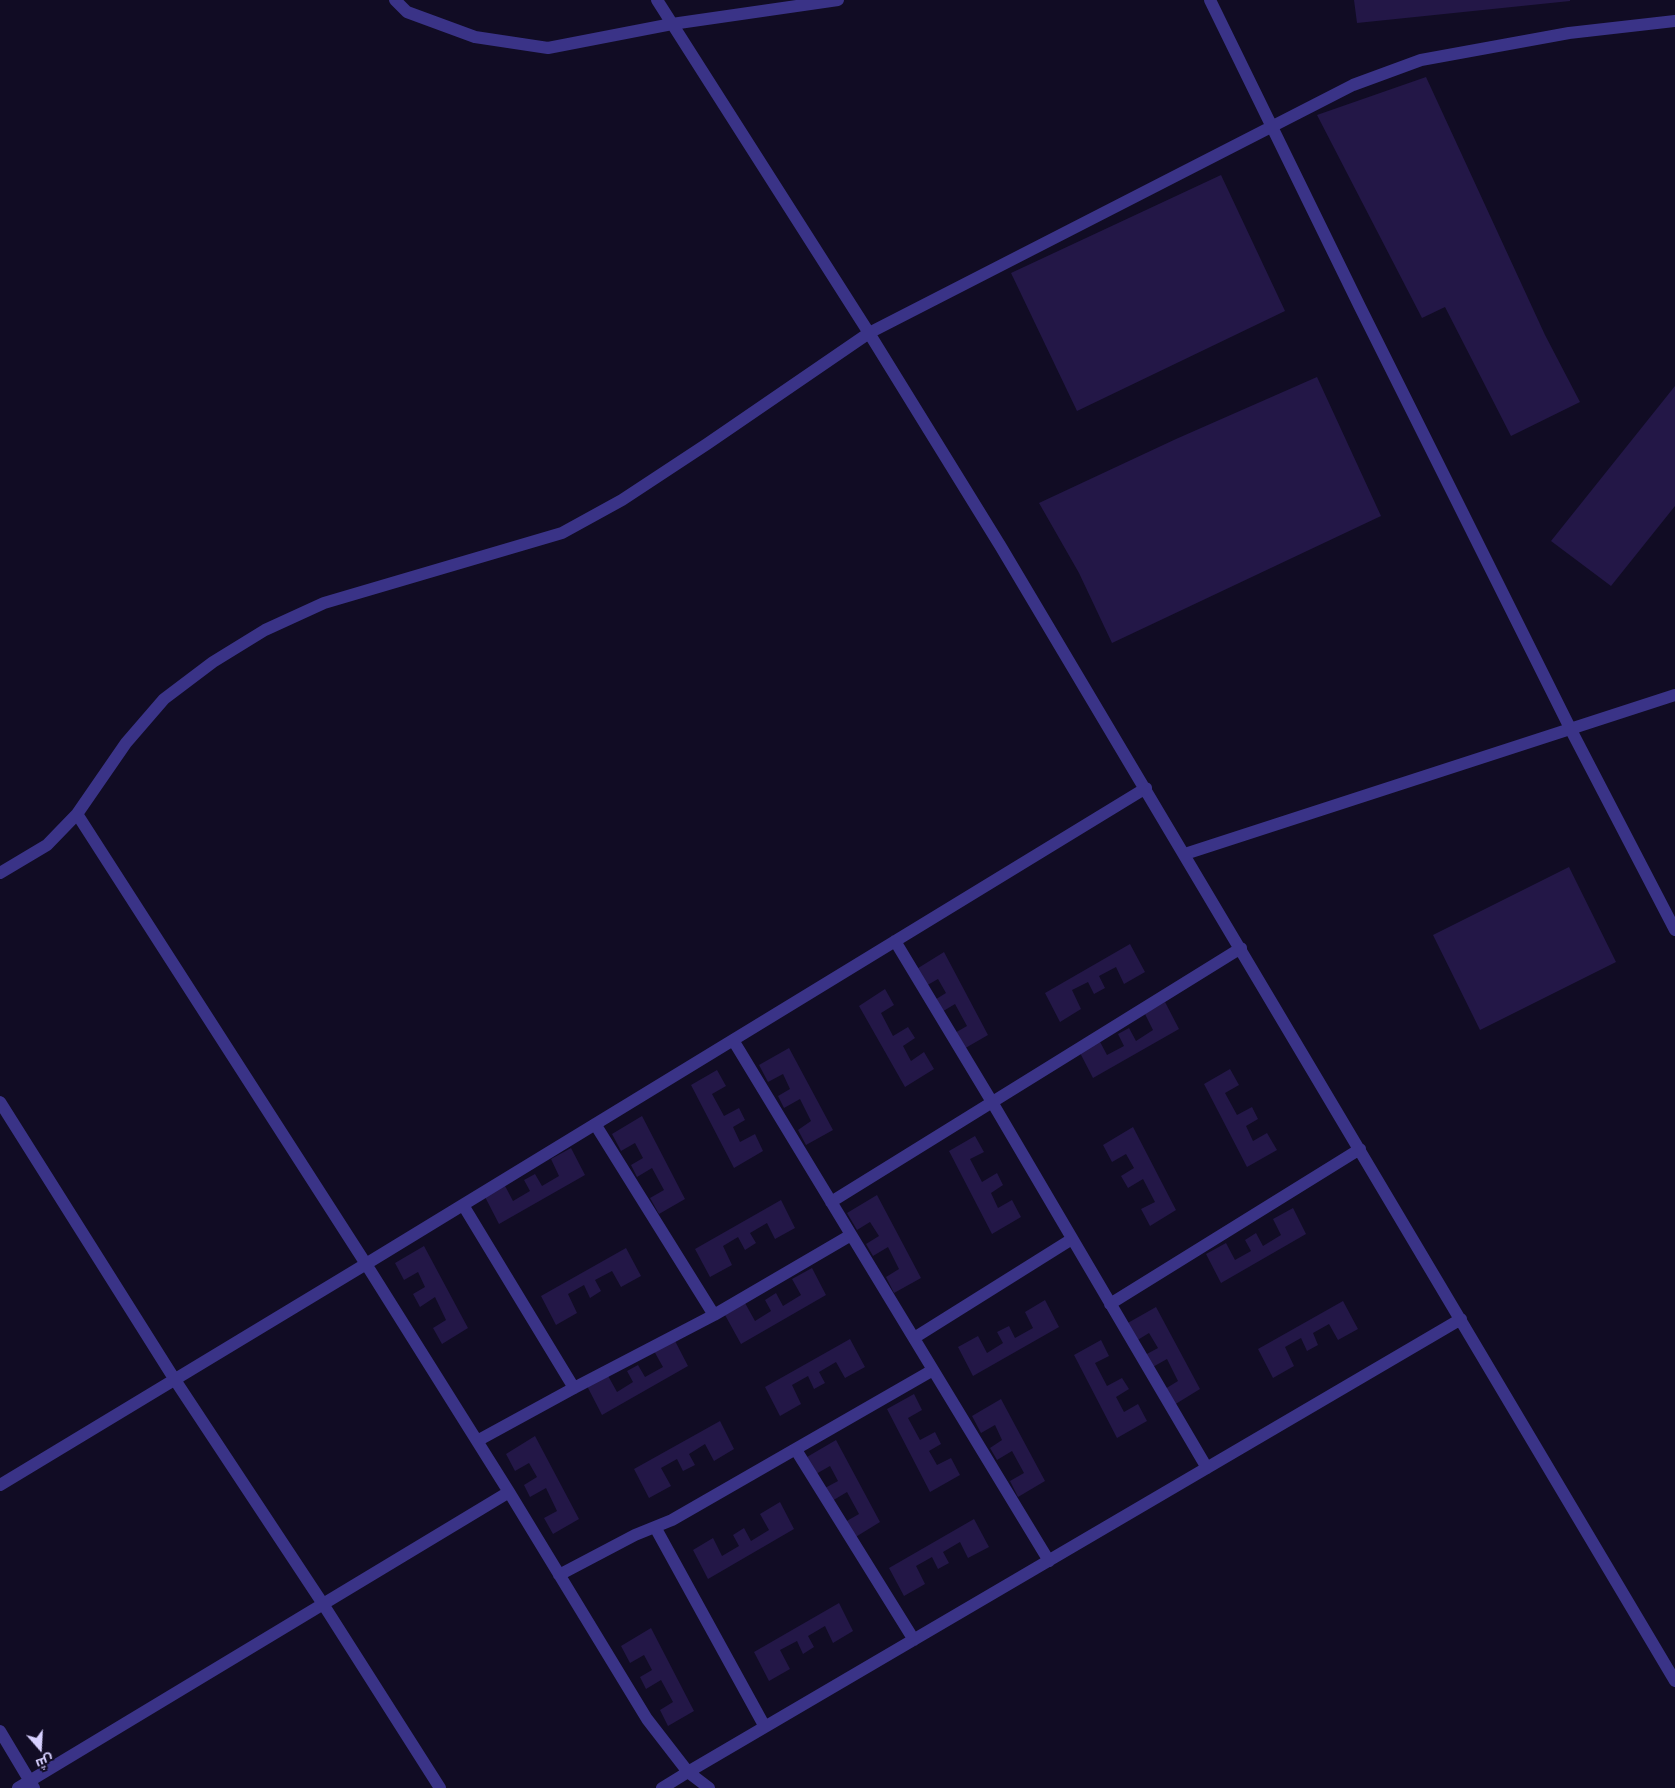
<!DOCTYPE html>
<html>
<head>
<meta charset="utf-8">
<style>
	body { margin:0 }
	#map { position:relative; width:1675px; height:1788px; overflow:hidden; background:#110c24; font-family:"Titillium Web",Cairo,sans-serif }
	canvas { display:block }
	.north { position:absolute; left:15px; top:1723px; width:50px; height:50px; -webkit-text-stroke:4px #110c24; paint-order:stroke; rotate:161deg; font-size:14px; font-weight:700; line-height:20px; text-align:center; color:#d7d0ff }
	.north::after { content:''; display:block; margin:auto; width:18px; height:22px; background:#d7d0ff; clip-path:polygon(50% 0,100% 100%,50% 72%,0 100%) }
</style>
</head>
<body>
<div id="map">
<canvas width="1675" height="1788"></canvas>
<div class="north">ش</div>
</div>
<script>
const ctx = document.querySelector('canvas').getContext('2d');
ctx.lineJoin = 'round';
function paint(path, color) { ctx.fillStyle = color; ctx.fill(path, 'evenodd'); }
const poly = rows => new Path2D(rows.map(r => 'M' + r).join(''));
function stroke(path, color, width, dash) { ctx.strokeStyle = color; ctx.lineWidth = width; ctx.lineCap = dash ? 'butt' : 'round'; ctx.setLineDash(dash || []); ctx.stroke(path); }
paint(poly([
	[1354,0,1570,0,1570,1,1357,23],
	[1426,77,1545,335,1580,402,1511,436,1445,307,1422,318,1317,115],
	[1221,175,1285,311,1077,411,1011,273],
	[1317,377,1381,516,1112,643,1079,573,1039,503,1176,439],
	[1675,386,1675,506,1611,586,1551,541],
	[1569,867,1616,962,1480,1030,1433,935],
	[1130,944,1145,972,1124,984,1116,967,1099,976,1105,988,1094,994,1088,982,1072,990,1081,1009,1060,1022,1045,993],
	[944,952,988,1035,962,1050,953,1034,967,1026,955,1004,940,1013,933,1001,946,993,938,979,924,987,915,970],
	[885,989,894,1005,881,1013,893,1036,908,1027,915,1038,903,1046,911,1061,924,1052,934,1069,905,1087,859,1006],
	[1165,1002,1179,1029,1093,1078,1078,1049,1098,1038,1107,1055,1124,1046,1118,1034,1129,1028,1136,1041,1153,1030,1145,1014],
	[789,1048,833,1130,806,1145,798,1130,811,1121,800,1099,784,1108,778,1096,790,1089,783,1074,768,1082,759,1065],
	[1230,1069,1239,1085,1225,1093,1237,1115,1252,1107,1258,1119,1246,1126,1253,1141,1267,1133,1277,1150,1247,1167,1204,1084],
	[717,1070,726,1086,712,1094,724,1116,739,1108,745,1120,733,1127,740,1142,755,1134,763,1151,734,1168,691,1085],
	[642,1116,685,1199,659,1214,650,1198,664,1190,652,1168,637,1177,631,1165,643,1158,635,1143,621,1151,612,1134],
	[1133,1127,1176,1210,1150,1226,1141,1209,1155,1202,1143,1179,1128,1188,1121,1176,1134,1168,1126,1154,1112,1162,1103,1145],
	[975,1136,984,1152,970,1159,982,1182,997,1173,1003,1185,991,1193,998,1208,1012,1200,1021,1217,992,1234,949,1151],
	[571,1148,585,1175,499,1224,484,1195,504,1184,513,1201,530,1191,524,1180,535,1174,542,1186,559,1176,551,1159],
	[877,1195,921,1278,894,1293,886,1277,899,1269,888,1247,873,1256,866,1244,879,1236,870,1222,857,1230,847,1213],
	[781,1200,795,1228,775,1239,767,1223,750,1233,756,1243,745,1250,738,1237,723,1246,732,1265,710,1277,695,1249],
	[1293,1208,1306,1234,1221,1283,1206,1254,1226,1243,1235,1260,1251,1251,1245,1240,1256,1233,1263,1246,1281,1235,1273,1219],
	[424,1246,468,1328,442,1344,433,1328,446,1320,435,1297,420,1307,413,1294,425,1287,418,1272,404,1280,395,1263],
	[626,1248,641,1276,621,1287,612,1271,595,1280,601,1291,590,1298,584,1285,568,1294,577,1313,556,1325,541,1296],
	[812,1268,826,1295,741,1344,725,1315,745,1303,755,1321,771,1311,765,1300,776,1293,783,1306,801,1295,792,1279],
	[1045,1300,1059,1327,973,1376,958,1347,978,1336,987,1353,1003,1343,997,1332,1009,1326,1015,1338,1033,1328,1025,1312],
	[1343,1301,1358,1329,1338,1340,1329,1324,1313,1333,1318,1345,1307,1351,1301,1338,1285,1347,1294,1366,1273,1378,1258,1349],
	[1156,1307,1200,1389,1174,1405,1165,1389,1178,1381,1167,1359,1151,1368,1145,1355,1158,1348,1149,1333,1136,1341,1126,1324],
	[674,1339,688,1366,602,1415,587,1386,607,1374,617,1392,633,1382,627,1371,638,1365,645,1377,663,1367,654,1351],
	[850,1339,865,1367,845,1378,836,1362,819,1372,825,1383,814,1389,808,1376,792,1385,801,1404,780,1416,765,1387],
	[1101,1340,1109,1356,1095,1363,1107,1386,1122,1378,1129,1389,1116,1397,1124,1412,1138,1404,1147,1421,1117,1438,1074,1355],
	[914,1394,922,1410,908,1418,920,1440,935,1432,941,1444,929,1451,937,1465,951,1458,960,1475,930,1492,887,1409],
	[1001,1399,1045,1481,1018,1497,1010,1481,1024,1473,1012,1451,997,1460,990,1448,1002,1440,995,1425,981,1433,972,1416],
	[720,1421,734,1449,714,1461,705,1444,689,1454,695,1465,683,1471,677,1459,661,1468,671,1486,649,1498,634,1469],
	[535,1436,579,1519,553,1534,544,1518,557,1511,546,1488,530,1497,524,1485,537,1477,529,1463,515,1471,506,1454],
	[836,1440,880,1522,854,1538,845,1522,859,1514,847,1492,832,1501,825,1488,838,1481,830,1466,816,1474,807,1457],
	[780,1502,794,1529,708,1579,693,1550,713,1538,722,1556,739,1546,733,1535,744,1528,751,1541,769,1530,760,1514],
	[974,1519,989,1547,968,1558,960,1542,943,1552,949,1563,938,1569,932,1557,916,1566,925,1584,904,1596,889,1568],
	[839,1603,853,1631,833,1643,825,1626,808,1636,814,1647,803,1654,797,1641,780,1650,790,1669,769,1681,754,1652],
	[651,1628,694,1711,668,1726,660,1710,673,1702,661,1680,646,1689,640,1677,652,1670,644,1655,630,1663,621,1646]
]), '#231747');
stroke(poly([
	[395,0,407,12,475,37,548,48,672,24,838,0],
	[657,0,869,333,1001,547,1675,1681],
	[1210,0,1360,307,1571,730,1675,930],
	[77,814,366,1264,509,1492,647,1719,688,1772,1461,1319],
	[1185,854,1675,695],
	[0,873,47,845,77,814,126,743,164,699,213,662,265,630,324,603,562,533,622,500,707,444,869,333,1353,85,1421,60,1569,33,1675,21],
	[895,941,992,1102,1207,1468],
	[733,1040,1049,1561],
	[0,1102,175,1380,323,1604,440,1788],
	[595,1124,714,1315],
	[831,1202,1241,948],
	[463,1205,574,1388],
	[1110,1304,1360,1149],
	[914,1338,1072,1239],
	[477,1441,574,1388,714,1315,851,1235],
	[796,1450,914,1640],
	[0,1485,366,1264,1146,788],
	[655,1527,765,1727],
	[559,1575,635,1535,672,1520,933,1370],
	[0,1731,34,1788],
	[18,1788,509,1492],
	[662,1788,688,1772,709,1788]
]), '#3a3387', 12);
</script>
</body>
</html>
